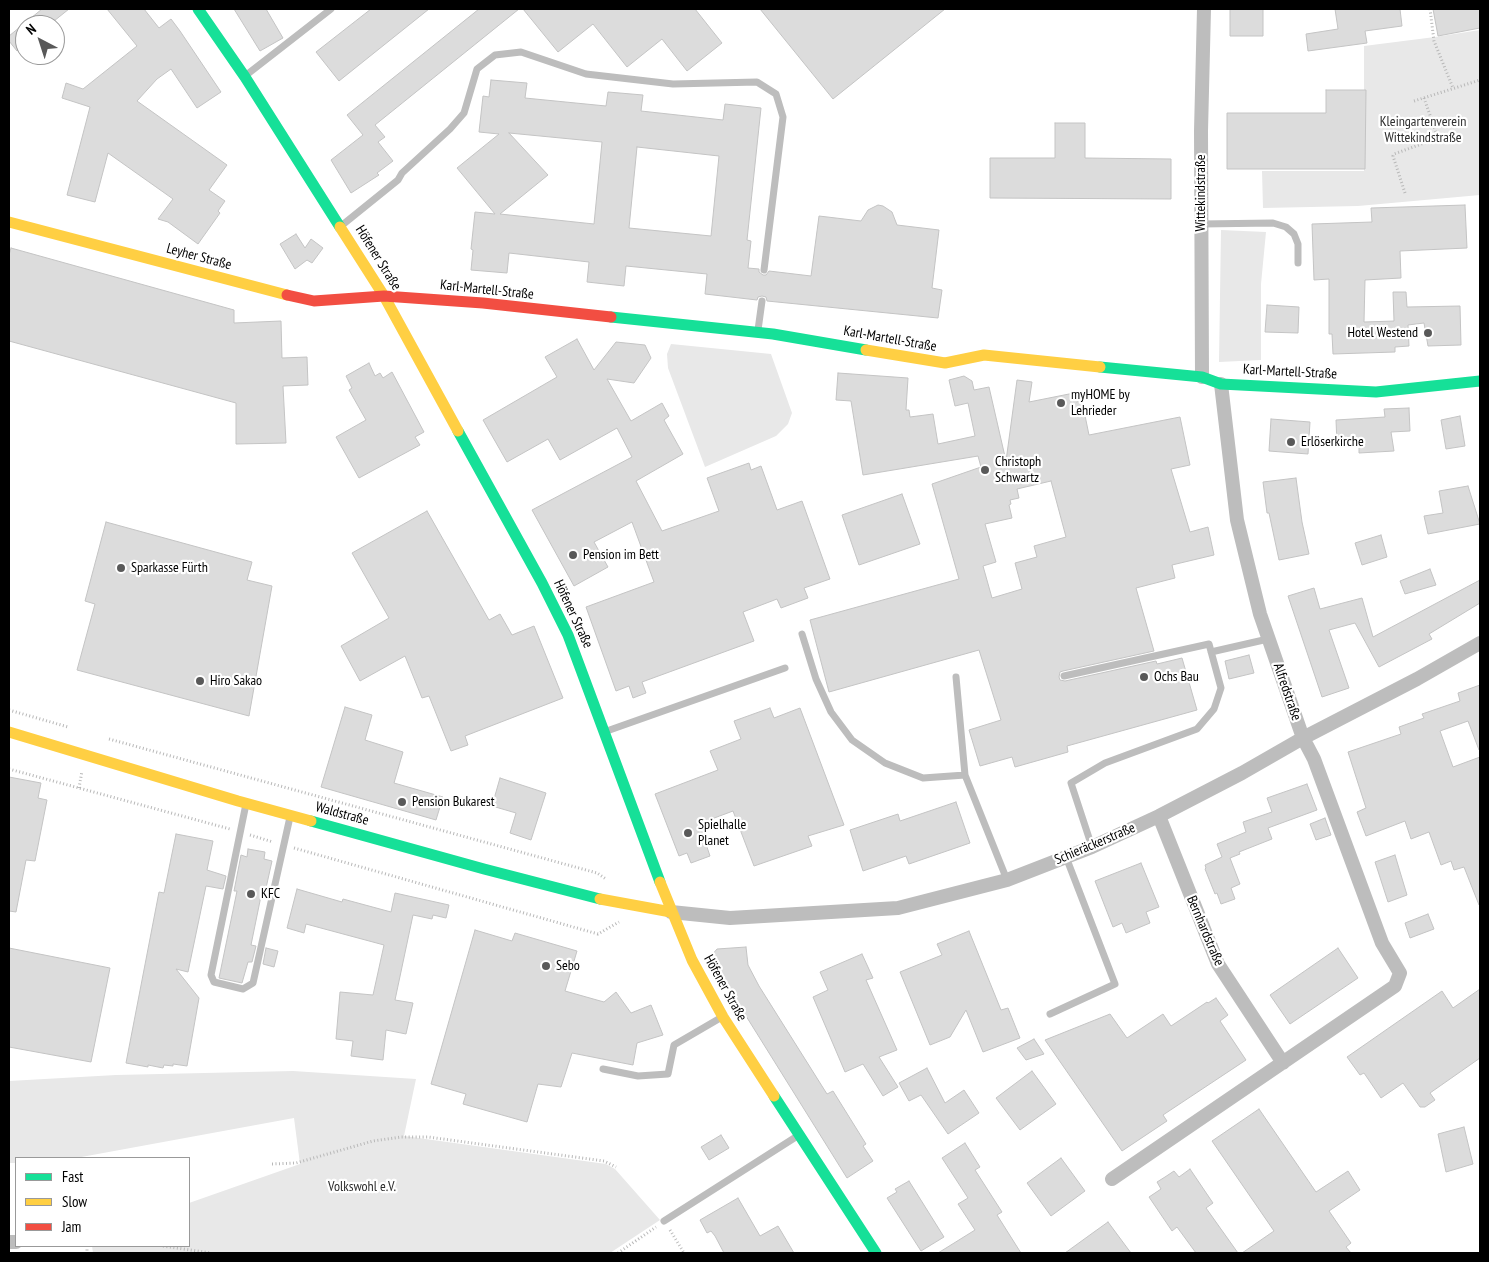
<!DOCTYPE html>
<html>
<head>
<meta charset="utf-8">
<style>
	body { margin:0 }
	#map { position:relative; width:1489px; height:1262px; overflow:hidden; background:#fff; font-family:"PT Sans Narrow",sans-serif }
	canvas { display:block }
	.frame { position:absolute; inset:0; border:10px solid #000; pointer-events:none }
	.legend { position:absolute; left:15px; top:1157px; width:175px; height:90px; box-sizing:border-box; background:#fff; border:1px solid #999; margin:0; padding:6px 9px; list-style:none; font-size:15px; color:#000 }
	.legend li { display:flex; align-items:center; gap:10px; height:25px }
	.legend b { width:25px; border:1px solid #999 }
	.north { position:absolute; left:15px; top:15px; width:50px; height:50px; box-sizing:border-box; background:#fff; border:1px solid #999; border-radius:50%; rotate:320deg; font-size:14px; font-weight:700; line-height:20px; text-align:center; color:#000 }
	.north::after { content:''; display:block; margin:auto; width:18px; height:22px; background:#595959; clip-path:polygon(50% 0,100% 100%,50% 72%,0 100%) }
</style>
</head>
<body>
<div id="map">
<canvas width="1489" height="1262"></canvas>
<div class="frame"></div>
<ul class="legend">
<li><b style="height:6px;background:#16e098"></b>Fast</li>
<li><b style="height:6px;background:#ffcf43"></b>Slow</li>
<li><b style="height:6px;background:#f24e42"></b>Jam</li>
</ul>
<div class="north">N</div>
</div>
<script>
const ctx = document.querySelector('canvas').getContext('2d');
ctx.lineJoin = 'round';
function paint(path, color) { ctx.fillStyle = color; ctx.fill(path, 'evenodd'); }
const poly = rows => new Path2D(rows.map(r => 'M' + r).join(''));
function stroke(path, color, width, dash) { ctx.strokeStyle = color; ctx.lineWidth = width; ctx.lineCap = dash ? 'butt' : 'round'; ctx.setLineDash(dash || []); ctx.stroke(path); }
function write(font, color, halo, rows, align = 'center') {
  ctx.font = font + ' "PT Sans Narrow",sans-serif'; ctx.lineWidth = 4.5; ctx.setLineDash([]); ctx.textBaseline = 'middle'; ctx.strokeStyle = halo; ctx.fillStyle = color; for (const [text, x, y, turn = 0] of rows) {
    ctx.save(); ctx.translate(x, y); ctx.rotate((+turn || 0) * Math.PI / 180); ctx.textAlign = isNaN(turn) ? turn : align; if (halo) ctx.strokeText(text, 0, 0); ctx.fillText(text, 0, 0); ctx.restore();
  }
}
paint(poly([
	[1480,30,1480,195,1358,206,1263,208,1262,171,1364,171,1364,46,1435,37],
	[1221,230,1266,232,1261,284,1261,360,1219,362],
	[671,344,771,354,792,413,788,424,776,436,705,467,668,368,667,354],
	[293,1071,416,1079,404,1136,606,1164,615,1169,660,1220,610,1253,93,1253,92,1246,189,1246,189,1203,300,1164,294,1118,76,1158,16,1158,16,1163,9,1163,9,1081,116,1075]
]), '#e8e8e8');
const building = poly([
	[42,9,69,9,49,25,25,25,25,44,17,51,9,41,9,36,42,9],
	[107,9,144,9,159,28,171,19,180,31,221,92,197,108,171,69,157,79,137,101,227,165,209,190,225,201,218,211,220,213,198,244,168,222,158,219,173,199,108,153,95,202,67,195,90,107,62,98,66,83,83,89,137,46,107,9],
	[234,9,266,9,283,38,260,51,234,9],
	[371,9,429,9,339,81,316,52,371,9],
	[479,9,519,9,375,125,385,137,378,142,393,161,377,173,379,175,351,193,331,160,363,135,347,115,479,9],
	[523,9,695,9,722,43,687,71,662,39,627,67,593,24,558,52,523,9],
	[760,9,945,9,833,99,760,9],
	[1230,9,1263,9,1263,36,1230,36,1230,9],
	[1335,9,1400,9,1402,26,1365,31,1367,43,1308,51,1306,34,1338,29,1335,9],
	[1433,9,1480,9,1480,28,1438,36,1433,9],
	[491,80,527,83,525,98,606,106,608,92,643,95,641,111,723,120,725,104,761,108,747,240,751,241,748,268,759,269,759,272,763,275,766,275,769,271,811,276,819,216,861,221,868,210,878,205,883,206,892,212,897,225,939,230,932,288,942,290,938,318,767,301,766,297,762,296,758,297,757,300,705,294,707,274,626,266,624,286,587,282,589,262,509,253,507,273,471,270,473,250,471,249,475,212,495,214,457,168,499,134,479,132,483,96,489,97,491,80],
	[509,133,602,142,594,224,500,214,548,175,509,133],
	[637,147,719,156,711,236,629,228,637,147],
	[1326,90,1366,90,1365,169,1227,169,1227,113,1326,113,1326,90],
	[1055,123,1085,123,1085,158,1171,159,1171,199,990,198,990,158,1055,158,1055,123],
	[1465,205,1467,248,1400,251,1401,278,1365,280,1364,322,1394,321,1393,292,1406,292,1407,307,1460,306,1461,345,1428,346,1424,323,1408,325,1409,346,1395,347,1395,352,1333,354,1332,334,1329,334,1329,279,1314,280,1312,224,1372,222,1371,208,1465,205],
	[296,234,305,248,311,239,323,248,312,263,307,260,295,269,280,244,296,234],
	[11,248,234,310,234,323,281,321,282,358,307,357,308,385,283,386,286,443,236,444,236,403,9,341,9,255,11,248],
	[1267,305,1299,307,1298,333,1265,332,1267,305],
	[577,339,594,370,616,342,645,345,651,358,634,383,607,379,631,421,662,403,669,416,664,420,683,454,636,481,662,531,719,511,707,478,749,463,751,470,761,466,777,510,802,501,830,579,804,588,808,598,781,608,777,599,743,612,754,641,642,682,646,693,633,698,629,686,616,691,586,607,654,582,632,522,594,542,608,567,574,586,532,510,632,457,617,428,560,460,548,439,507,462,483,420,557,377,545,357,577,339],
	[369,363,375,376,380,373,383,378,392,372,424,432,415,437,420,445,359,478,336,437,366,420,349,390,352,388,346,376,369,363],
	[838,373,908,378,906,410,909,410,910,417,933,414,938,444,975,436,968,403,955,406,949,380,964,376,972,381,974,390,989,387,1006,461,1017,380,1032,382,1029,402,1074,393,1076,402,1082,401,1089,435,1180,417,1190,465,1171,469,1190,532,1208,527,1214,555,1172,565,1175,578,1136,588,1154,651,1063,671,1060,672,1059,677,1060,680,1065,681,1156,661,1157,664,1182,658,1197,710,1067,746,1068,752,1015,767,1012,757,980,766,969,730,1001,720,979,650,829,692,810,620,959,579,932,484,981,467,978,456,863,475,851,401,836,400,838,373],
	[1051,481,1066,537,1034,546,1037,557,1015,563,1022,589,992,598,983,566,996,562,985,524,1012,518,1009,505,1011,504,1010,500,1019,498,1017,489,1051,481],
	[1409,408,1410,431,1391,432,1394,451,1359,453,1359,442,1337,444,1336,420,1385,417,1384,409,1409,408],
	[1460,416,1465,446,1446,449,1441,420,1460,416],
	[1271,419,1310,422,1308,454,1269,451,1271,419],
	[1296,478,1302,522,1309,554,1279,560,1269,513,1267,513,1263,482,1296,478],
	[1468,486,1480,524,1428,534,1424,516,1443,513,1439,491,1468,486],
	[902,494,920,544,859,565,842,515,902,494],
	[427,511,489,620,500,614,512,635,534,626,563,698,465,736,468,745,451,751,429,696,422,698,405,656,360,681,341,646,389,618,352,553,427,511],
	[106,522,252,562,247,580,272,586,249,716,77,670,95,604,85,601,106,522],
	[1381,535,1387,557,1362,565,1355,543,1381,535],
	[1430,569,1436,585,1405,594,1400,581,1430,569],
	[1480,580,1480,603,1429,634,1432,639,1379,667,1355,623,1329,630,1349,688,1322,697,1288,596,1314,588,1320,609,1362,598,1373,637,1480,580],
	[1249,655,1254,673,1229,679,1225,661,1249,655],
	[1480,685,1480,750,1479,750,1468,721,1440,731,1453,767,1480,757,1480,905,1479,905,1464,867,1454,870,1451,861,1441,865,1429,832,1411,839,1405,821,1366,836,1357,812,1366,808,1348,752,1401,734,1399,727,1424,718,1422,714,1460,701,1458,693,1480,685],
	[345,707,372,715,365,740,403,752,394,783,443,797,436,820,321,787,345,707],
	[770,708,774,718,800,708,844,825,808,836,812,846,754,866,733,811,701,823,709,843,706,844,710,856,691,863,687,853,679,856,655,794,718,770,710,751,741,739,734,721,770,708],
	[9,777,41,783,38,798,47,800,35,861,26,860,16,912,9,911,9,777],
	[500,778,546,793,531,840,510,833,516,813,492,806,500,778],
	[1307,784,1317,810,1268,828,1272,839,1239,852,1240,854,1230,858,1240,884,1231,888,1235,899,1221,904,1217,893,1215,894,1205,869,1206,868,1205,865,1222,857,1217,844,1246,832,1243,822,1272,812,1267,798,1307,784],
	[956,802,970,843,909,864,906,856,863,871,850,830,898,814,900,821,956,802],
	[1325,818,1331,835,1316,840,1310,824,1325,818],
	[176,834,213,841,207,870,226,876,223,889,206,886,188,972,176,969,199,998,187,1066,173,1064,173,1066,164,1065,163,1068,148,1065,148,1067,126,1063,159,892,164,893,176,834],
	[248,849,265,852,264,859,272,861,264,897,261,896,251,945,256,946,252,962,248,962,242,983,219,978,237,891,234,891,241,855,247,857,248,849],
	[1395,855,1407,895,1388,902,1375,862,1395,855],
	[1141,863,1159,907,1146,912,1150,923,1126,933,1122,923,1113,927,1095,881,1141,863],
	[297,889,342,902,343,899,391,912,395,893,449,905,446,918,433,915,432,919,413,915,395,1000,413,1003,406,1034,386,1030,383,1060,351,1056,353,1041,336,1039,340,992,373,995,384,945,306,924,304,933,287,928,297,889],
	[1428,914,1434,929,1410,938,1405,923,1428,914],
	[475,930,512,941,515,933,577,951,565,991,604,1002,616,992,631,1013,651,1005,663,1035,637,1043,633,1065,572,1053,561,1087,538,1084,527,1122,463,1104,466,1094,431,1084,475,930],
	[969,931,1001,1010,1008,1008,1020,1038,983,1052,966,1010,950,1037,930,1045,900,972,942,955,937,944,969,931],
	[746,947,748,965,759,986,827,1094,833,1091,866,1144,863,1146,873,1161,847,1178,736,1000,711,956,717,949,746,947],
	[9,948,110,968,91,1062,9,1047,9,948],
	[266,948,278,951,274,967,263,964,266,948],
	[1338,948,1358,978,1290,1024,1270,995,1338,948],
	[862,954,873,978,866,980,897,1050,879,1057,898,1087,883,1096,863,1064,845,1072,813,997,828,990,820,972,862,954],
	[1480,989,1480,1058,1430,1093,1435,1100,1425,1107,1420,1107,1403,1083,1381,1098,1364,1073,1360,1075,1347,1057,1442,991,1453,1008,1480,989],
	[1216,998,1228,1015,1220,1021,1246,1060,1163,1115,1167,1121,1122,1151,1045,1040,1110,1014,1127,1038,1163,1014,1171,1026,1207,1002,1208,1003,1216,998],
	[1034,1039,1044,1054,1026,1060,1017,1048,1034,1039],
	[927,1068,945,1103,964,1090,979,1113,948,1134,921,1095,909,1101,899,1083,927,1068],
	[1032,1071,1056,1104,1020,1130,996,1098,1032,1071],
	[1259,1109,1316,1192,1348,1171,1360,1190,1329,1211,1351,1243,1346,1247,1351,1253,1242,1253,1274,1231,1212,1141,1259,1109],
	[1464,1127,1473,1164,1446,1172,1438,1134,1464,1127],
	[721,1135,729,1148,709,1160,701,1147,721,1135],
	[965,1143,980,1167,975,1170,1002,1212,997,1215,1021,1253,938,1253,975,1230,958,1204,968,1198,942,1158,965,1143],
	[1061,1158,1085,1191,1051,1216,1027,1183,1061,1158],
	[1190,1169,1213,1203,1206,1208,1238,1253,1196,1253,1177,1227,1172,1231,1149,1197,1161,1189,1157,1182,1165,1177,1174,1171,1179,1177,1190,1169],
	[909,1181,944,1237,921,1251,887,1198,897,1192,895,1189,909,1181],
	[738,1198,760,1236,778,1226,794,1253,724,1253,715,1236,711,1231,707,1233,700,1220,738,1198],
	[1108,1222,1131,1253,1065,1253,1094,1232,1108,1222]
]);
paint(building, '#dcdcdc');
stroke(building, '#c4c4c4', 1);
stroke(poly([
	[1430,9,1434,41,1453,88],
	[1414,101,1480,80],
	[1405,193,1393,156,1394,154,1438,138,1424,98],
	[9,710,68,727],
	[109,739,597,873,606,879],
	[9,769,230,829],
	[79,788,82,771],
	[250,835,273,842],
	[294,848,598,934,619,922],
	[272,1164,296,1163,373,1141,401,1137,428,1137,604,1161,616,1167],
	[670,1230,684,1253],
	[87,1246,87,1253],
	[163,1246,211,1253],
	[618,1253,656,1227]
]), '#b8b8b8', 3, [1, 2.5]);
stroke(poly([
	[245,76,331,9],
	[1201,224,1273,223,1286,227,1294,234,1298,244,1298,263],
	[341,226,398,180,402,173,450,129,464,113,477,69,495,55,521,52,586,74,673,84,757,82,776,94,783,117,764,270],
	[758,330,762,301],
	[802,634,816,679,831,712,852,740,885,763,923,778,965,775,1007,880],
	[1211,652,1268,639],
	[1064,676,1209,644,1221,688,1214,709,1197,729,1105,763,1071,783,1092,847],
	[956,677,965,775],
	[604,732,785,668],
	[246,804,211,975,214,982,243,989,253,983,290,817],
	[1050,1014,1115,984,1066,857],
	[603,1069,638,1076,668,1074,674,1045,722,1017],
	[664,1221,799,1135]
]), '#bdbdbd', 7);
stroke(poly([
	[1202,377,1201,131,1204,9],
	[1159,816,1218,964,1283,1063],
	[671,912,730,918,898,908,1007,880,1092,847,1159,816,1242,773,1303,738,1417,679,1480,643],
	[1112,1179,1395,986,1400,973,1382,943,1314,759,1303,738,1260,614,1237,520,1221,384],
	[9,1242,16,1242]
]), '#bdbdbd', 14);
stroke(poly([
	[198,9,245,77,340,227],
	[611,317,773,334,866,350],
	[1100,367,1202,377,1221,384,1376,392,1480,381],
	[458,431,542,583,568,635,660,882],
	[311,821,484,869,600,899],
	[774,1096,876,1253]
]), '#16e098', 11);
stroke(poly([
	[9,222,287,295],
	[340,227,384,296,458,431],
	[866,350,945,363,984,355,1100,367],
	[9,732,238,801,311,821],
	[660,882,692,960,723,1017,774,1096],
	[600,899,671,912]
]), '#ffcf43', 11);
stroke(poly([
	[287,295,314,301,384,296,483,303,611,317]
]), '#f24e42', 11);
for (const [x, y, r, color] of [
	[1428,333,5,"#595959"],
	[1061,403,5,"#595959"],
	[1291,442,5,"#595959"],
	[985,470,5,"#595959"],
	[573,555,5,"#595959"],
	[121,568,5,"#595959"],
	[1144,677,5,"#595959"],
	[200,681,5,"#595959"],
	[402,802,5,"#595959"],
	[688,833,5,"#595959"],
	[251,894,5,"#595959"],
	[546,966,5,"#595959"]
]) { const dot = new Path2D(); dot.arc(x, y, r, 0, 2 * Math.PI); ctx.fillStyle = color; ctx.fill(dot); stroke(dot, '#fff', 2); }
write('14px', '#2d2d2d', '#fff', [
	["Kleingartenverein",1423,122],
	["Wittekindstraße",1423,138],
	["Volkswohl e.V.",362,1187]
]);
write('14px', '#000', '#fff', [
	["Wittekindstraße",1201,193,-90],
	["Leyher Straße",199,257,15],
	["Höfener Straße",378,258,58],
	["Karl-Martell-Straße",487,290,6],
	["Karl-Martell-Straße",890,339,10],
	["Karl-Martell-Straße",1290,372,3],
	["Höfener Straße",573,614,65],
	["Alfredstraße",1287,692,71],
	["Waldstraße",342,814,15],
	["Schieräckerstraße",1095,844,-23],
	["Bernhardstraße",1205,931,67],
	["Höfener Straße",725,988,61]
]);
write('14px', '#000', '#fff', [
	["Hotel Westend",1418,333,"right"],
	["myHOME by",1071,395],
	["Lehrieder",1071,411],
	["Erlöserkirche",1301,442],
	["Christoph",995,462],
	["Schwartz",995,478],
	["Pension im Bett",583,555],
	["Sparkasse Fürth",131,568],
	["Ochs Bau",1154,677],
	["Hiro Sakao",210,681],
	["Pension Bukarest",412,802],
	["Spielhalle",698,825],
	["Planet",698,841],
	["KFC",261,894],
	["Sebo",556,966]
], 'left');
</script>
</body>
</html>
